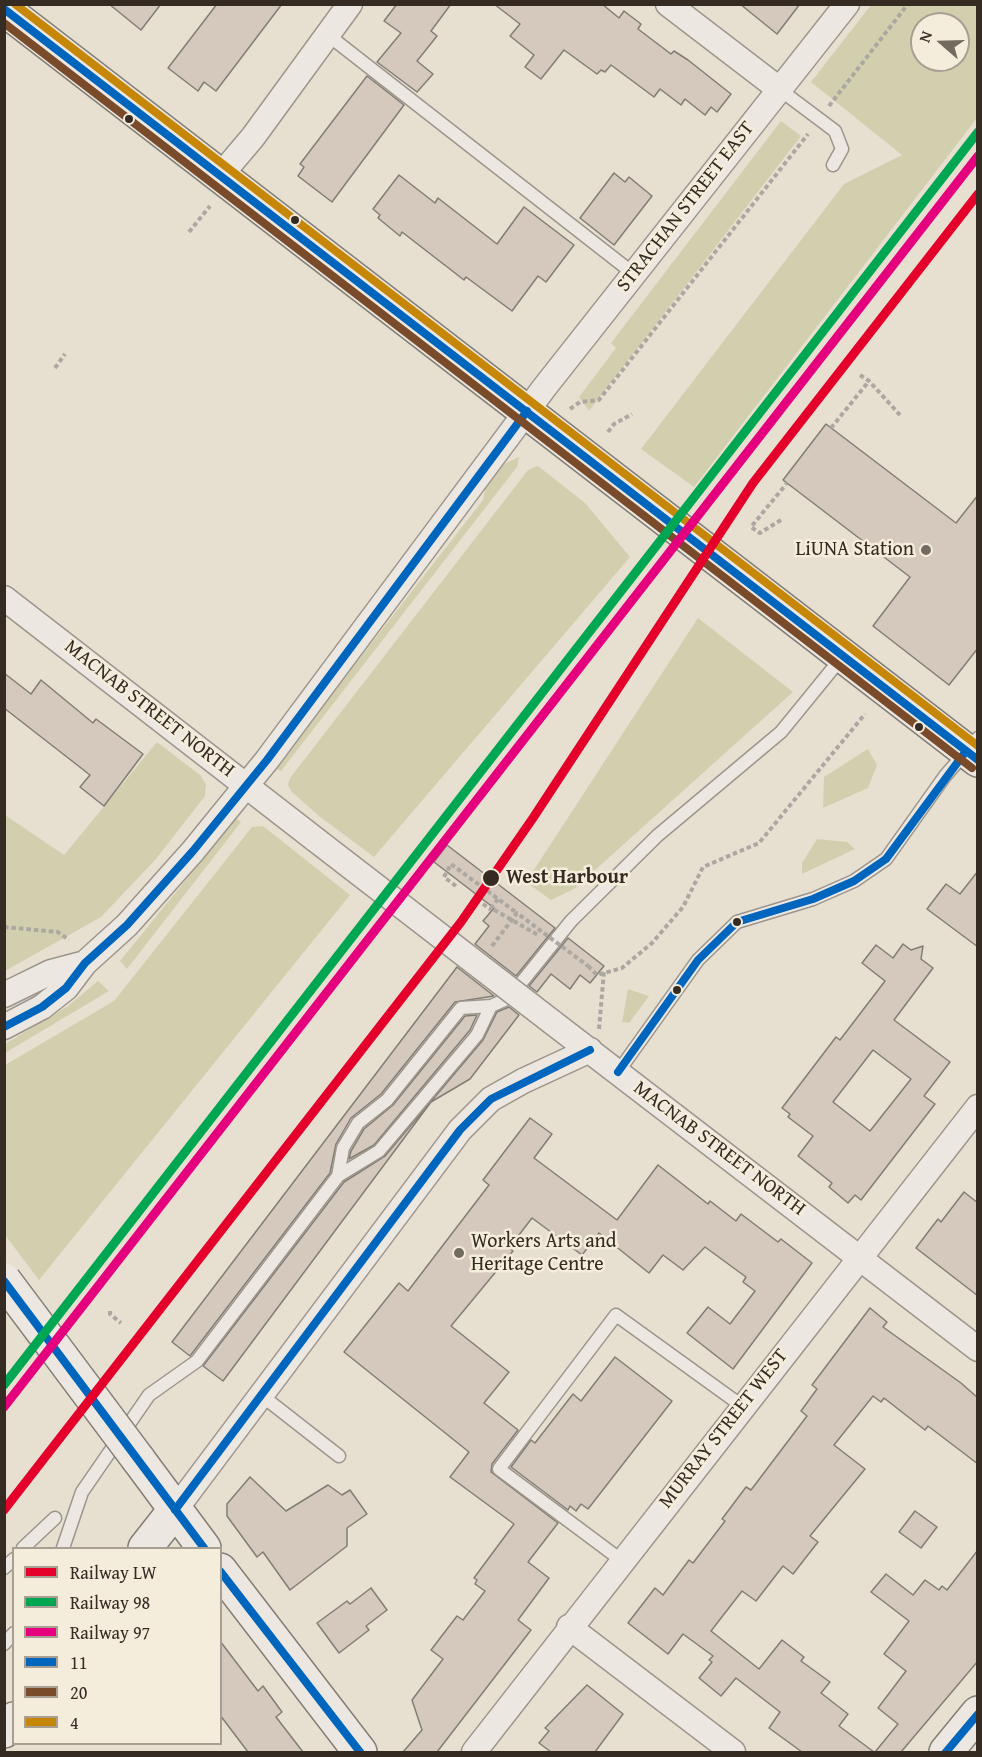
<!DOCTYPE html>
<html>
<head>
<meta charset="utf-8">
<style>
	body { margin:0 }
	#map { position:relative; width:982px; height:1757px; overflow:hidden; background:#e7e0d1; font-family:"Gentium Book Plus",serif }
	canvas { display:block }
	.frame { position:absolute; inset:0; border:6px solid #352b23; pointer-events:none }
	.legend { position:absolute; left:12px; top:1547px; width:210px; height:198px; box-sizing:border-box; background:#f5eddc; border:2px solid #a89f92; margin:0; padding:8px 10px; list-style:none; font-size:18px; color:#352b23 }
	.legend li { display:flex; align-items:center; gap:12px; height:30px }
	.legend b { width:30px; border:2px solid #a89f92 }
	.north { position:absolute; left:910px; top:12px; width:60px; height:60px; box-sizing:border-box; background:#f5eddc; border:2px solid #a89f92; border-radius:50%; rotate:290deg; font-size:16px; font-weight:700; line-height:24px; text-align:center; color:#352b23 }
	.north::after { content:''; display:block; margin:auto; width:21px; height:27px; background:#736a60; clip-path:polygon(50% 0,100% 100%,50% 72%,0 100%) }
</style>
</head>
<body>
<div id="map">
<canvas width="982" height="1757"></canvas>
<div class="frame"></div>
<ul class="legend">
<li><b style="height:8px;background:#e4002b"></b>Railway LW</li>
<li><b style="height:8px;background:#00a651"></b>Railway 98</li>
<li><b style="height:8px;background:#e5007d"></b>Railway 97</li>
<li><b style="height:8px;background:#0065bd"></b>11</li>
<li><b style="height:8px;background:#7a4b2a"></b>20</li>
<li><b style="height:8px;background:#c68709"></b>4</li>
</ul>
<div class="north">N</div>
</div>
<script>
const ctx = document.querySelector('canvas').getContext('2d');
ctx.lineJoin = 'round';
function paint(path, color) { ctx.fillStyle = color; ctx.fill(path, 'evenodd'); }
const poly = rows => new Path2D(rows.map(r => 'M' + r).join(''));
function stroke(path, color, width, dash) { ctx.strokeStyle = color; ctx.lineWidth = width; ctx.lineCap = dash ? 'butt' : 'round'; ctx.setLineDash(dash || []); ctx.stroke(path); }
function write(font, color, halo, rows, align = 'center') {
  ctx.font = font + ' "Gentium Book Plus",serif'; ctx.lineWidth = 5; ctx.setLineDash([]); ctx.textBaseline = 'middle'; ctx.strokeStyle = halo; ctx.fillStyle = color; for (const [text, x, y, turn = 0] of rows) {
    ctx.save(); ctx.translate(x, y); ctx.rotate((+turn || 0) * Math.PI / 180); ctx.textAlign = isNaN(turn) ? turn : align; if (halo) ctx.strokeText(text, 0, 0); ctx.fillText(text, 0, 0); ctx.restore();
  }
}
paint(poly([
	[871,5,977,5,977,118,694,487,641,449,844,184,902,155,811,82],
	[922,24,958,24,958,60,922,60],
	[781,121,801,136,589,411,579,397,616,348,611,343],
	[519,457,517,467,281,771,274,768,483,500,486,485,502,465],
	[538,466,585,503,630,557,374,857,319,816,292,792,288,785,290,778,528,470],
	[698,618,793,692,574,889,551,900,526,882],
	[157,742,200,775,206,784,205,796,156,859,101,917,5,971,5,815,64,855],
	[868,749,877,765,868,788,823,808,824,777],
	[236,818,241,822,127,969,120,961],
	[263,826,350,895,39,1280,5,1235,5,1065,114,1001,252,827],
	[817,839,847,842,855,849,802,874,802,863],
	[98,981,109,991,5,1053,5,1044,68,1006],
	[628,989,649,996,629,1023,622,1022]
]), '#d2cfae');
const building = poly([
	[109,4,161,4,141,30,109,4],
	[217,4,282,4,216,91,204,82,198,91,168,68,217,4],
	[397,4,451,4,431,31,437,36,417,61,433,74,417,92,377,62,401,33,384,21,397,4],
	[494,4,602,4,619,18,624,11,641,24,638,29,671,54,674,51,688,60,731,94,717,112,711,107,705,115,685,99,681,105,660,89,654,97,611,65,605,72,601,70,597,74,564,50,541,79,525,67,534,55,510,36,520,24,494,4],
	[740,4,800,4,777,34,740,4],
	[367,76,404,105,332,202,298,176,304,167,300,164,367,76],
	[614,173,625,182,629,177,652,196,614,245,580,218,614,173],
	[399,175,435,203,438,198,497,244,524,207,574,245,546,282,538,276,512,311,466,277,464,280,402,232,400,236,378,218,380,215,373,209,399,175],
	[826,424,956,523,978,495,978,648,949,685,873,626,910,577,783,480,826,424],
	[4,673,31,694,41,680,93,723,96,719,143,754,104,806,80,787,90,775,4,708,4,673],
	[447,845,555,928,516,976,475,944,489,926,483,921,494,908,434,862,447,845],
	[978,871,978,947,927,909,946,884,960,894,978,871],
	[568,938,604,966,590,983,580,975,570,989,551,974,537,992,529,986,568,938],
	[903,944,911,950,923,946,921,959,933,968,894,1020,950,1062,924,1096,935,1104,861,1200,855,1195,848,1203,829,1187,832,1183,798,1156,813,1136,788,1117,790,1114,782,1108,836,1037,840,1040,885,981,862,963,876,945,893,958,903,944],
	[873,1050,911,1079,870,1131,833,1102,873,1050],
	[457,967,494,996,455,1002,381,1094,351,1118,336,1144,330,1173,190,1356,172,1342,457,967],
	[509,1007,519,1015,470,1079,431,1102,223,1381,203,1366,344,1182,385,1156,483,1040,497,1012,509,1007],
	[477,1015,470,1030,374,1145,349,1159,351,1151,364,1129,393,1105,465,1016,477,1015],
	[530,1118,552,1134,534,1158,617,1220,658,1165,708,1204,710,1201,736,1221,741,1214,778,1242,781,1239,812,1263,733,1369,687,1333,708,1307,730,1324,755,1291,743,1282,746,1277,705,1247,683,1270,663,1255,649,1273,599,1233,582,1255,532,1218,509,1248,513,1251,451,1326,509,1372,484,1403,518,1430,492,1464,491,1472,558,1523,528,1562,549,1578,518,1620,531,1630,437,1752,403,1752,422,1730,412,1700,443,1659,431,1650,457,1616,463,1620,485,1591,475,1584,477,1580,474,1578,514,1524,450,1477,469,1452,344,1352,399,1283,408,1291,489,1185,483,1180,530,1118],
	[964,1192,978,1203,978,1296,916,1248,938,1219,941,1222,964,1192],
	[870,1308,887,1322,883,1327,961,1383,978,1398,978,1464,928,1426,925,1430,884,1398,881,1402,873,1396,834,1445,865,1469,810,1536,818,1542,793,1574,783,1566,756,1601,742,1591,711,1631,759,1669,782,1640,804,1657,801,1661,830,1682,821,1693,848,1714,839,1726,874,1752,802,1752,769,1728,780,1712,736,1678,721,1696,699,1678,712,1662,709,1660,713,1656,683,1634,668,1654,628,1623,655,1588,663,1595,689,1560,693,1563,725,1521,722,1519,746,1487,751,1490,807,1416,801,1411,817,1389,812,1385,870,1308],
	[615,1357,672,1401,588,1509,581,1504,576,1511,570,1506,568,1510,511,1467,531,1440,535,1443,573,1394,581,1401,615,1357],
	[250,1477,286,1511,328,1485,342,1495,350,1490,367,1514,347,1528,347,1546,290,1590,263,1552,257,1557,227,1516,227,1504,250,1477],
	[915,1511,937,1527,921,1548,899,1532,915,1511],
	[978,1550,978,1661,901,1752,875,1752,898,1724,878,1708,906,1671,884,1654,909,1621,871,1592,886,1574,913,1595,925,1580,939,1590,942,1586,947,1590,978,1550],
	[371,1588,387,1610,366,1626,369,1630,339,1653,317,1623,347,1601,350,1604,371,1588],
	[220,1641,258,1691,263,1686,282,1712,276,1717,303,1752,248,1752,220,1715,220,1641],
	[587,1685,623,1714,595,1752,551,1752,539,1743,549,1731,545,1728,587,1685]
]);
paint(building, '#d5c8bc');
stroke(building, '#827d75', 1.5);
const lane = poly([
	[328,35,634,274],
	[779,89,835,131,842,149,833,165],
	[618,1072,698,960,737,922,813,899,854,881,886,859,945,776,978,738],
	[338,1176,343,1148,358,1123,387,1100,461,1008,491,1006,509,998,571,921,657,836,781,732,843,656],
	[261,1395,339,1456],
	[23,1548,55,1518],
	[63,1548,82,1492,149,1395,197,1361,338,1176,379,1151,477,1035,491,1006],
	[621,1560,499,1469,616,1315,742,1406],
	[4,1568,14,1559],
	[4,1644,14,1633]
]);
const street = poly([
	[668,4,779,89],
	[220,176,253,137,350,4],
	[4,598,316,840],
	[4,995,51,972,85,963],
	[552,1022,978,1349],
	[4,1027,42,1007,66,988,85,963,127,925,193,851,267,760,544,388,847,4],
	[175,1510,460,1130,491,1099,523,1081,590,1050],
	[569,1627,733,1752],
	[474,1752,978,1107]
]);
const secondary = poly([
	[4,9,978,760],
	[138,1459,204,1548],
	[145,1548,175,1510],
	[220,1570,360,1752],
	[4,1731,14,1719],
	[946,1752,978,1713]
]);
stroke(lane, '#9b958c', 15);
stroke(street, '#9b958c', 27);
stroke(secondary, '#827d75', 36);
stroke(poly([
	[829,106,908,4],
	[189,232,210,206],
	[55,368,65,354],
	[860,375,869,381,900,415],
	[570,409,580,402,599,400,808,134],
	[831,428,869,381],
	[608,432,614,424,632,414],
	[781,520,760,533,751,527,787,483],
	[456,886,444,877,451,864,517,913],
	[498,899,491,908,538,935],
	[483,904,491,910],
	[4,927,58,932,69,940],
	[588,966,597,975,622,968,652,943,683,907,703,867,759,843,865,714],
	[599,1029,604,971],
	[110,1311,110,1314,121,1323]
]), '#aca8a1', 4, [4.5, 3]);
stroke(lane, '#ece8e1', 12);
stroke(street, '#ece8e1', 24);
stroke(secondary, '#ece8e1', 33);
const streetBridge = poly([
	[316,840,552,1022]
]);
const secondaryBridge = poly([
	[4,1280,138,1459]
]);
stroke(streetBridge, '#9b958c', 27, []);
stroke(secondaryBridge, '#827d75', 36, []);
stroke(poly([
	[492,946,517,913,588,966]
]), '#aca8a1', 4, [4.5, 3]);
stroke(streetBridge, '#ece8e1', 24);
stroke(secondaryBridge, '#ece8e1', 33);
stroke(poly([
	[4,9,978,760],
	[4,1027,42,1007,66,988,85,963,127,925,193,851,267,760,527,411],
	[618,1072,698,960,737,922,813,899,854,881,886,859,966,751],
	[4,1281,204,1548],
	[175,1510,460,1130,491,1099,590,1050],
	[220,1571,360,1752],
	[946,1752,978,1714]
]), '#0065bd', 8);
stroke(poly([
	[4,23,972,768]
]), '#7a4b2a', 8);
stroke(poly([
	[15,4,978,746]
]), '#c68709', 8);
stroke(poly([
	[4,1510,461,922,533,818,753,483,978,194]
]), '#e4002b', 9);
stroke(poly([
	[4,1385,978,132]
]), '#00a651', 9);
stroke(poly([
	[4,1407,978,156]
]), '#e5007d', 9);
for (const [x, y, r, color] of [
	[129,119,5,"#352b23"],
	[295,220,5,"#352b23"],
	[926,550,6,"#736a60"],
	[919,727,5,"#352b23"],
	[491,878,9,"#352b23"],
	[737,922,5,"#352b23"],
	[677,990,5,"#352b23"],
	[459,1253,6,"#736a60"]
]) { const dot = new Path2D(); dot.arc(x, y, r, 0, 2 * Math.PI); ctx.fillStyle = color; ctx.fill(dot); stroke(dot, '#f5eddc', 2); }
write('20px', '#352b23', '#f5eddc', [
	["STRACHAN STREET EAST",686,207,-52],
	["MACNAB STREET NORTH",149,709,38],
	["MACNAB STREET NORTH",719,1149,37],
	["MURRAY STREET WEST",724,1429,-52]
]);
write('20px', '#352b23', '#f5eddc', [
	["LiUNA Station",914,550],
	["Workers Arts and",471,1242,"left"],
	["Heritage Centre",471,1265,"left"]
], 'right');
write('bold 20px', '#352b23', '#f5eddc', [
	["West Harbour",506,878]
], 'left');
</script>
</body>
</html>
